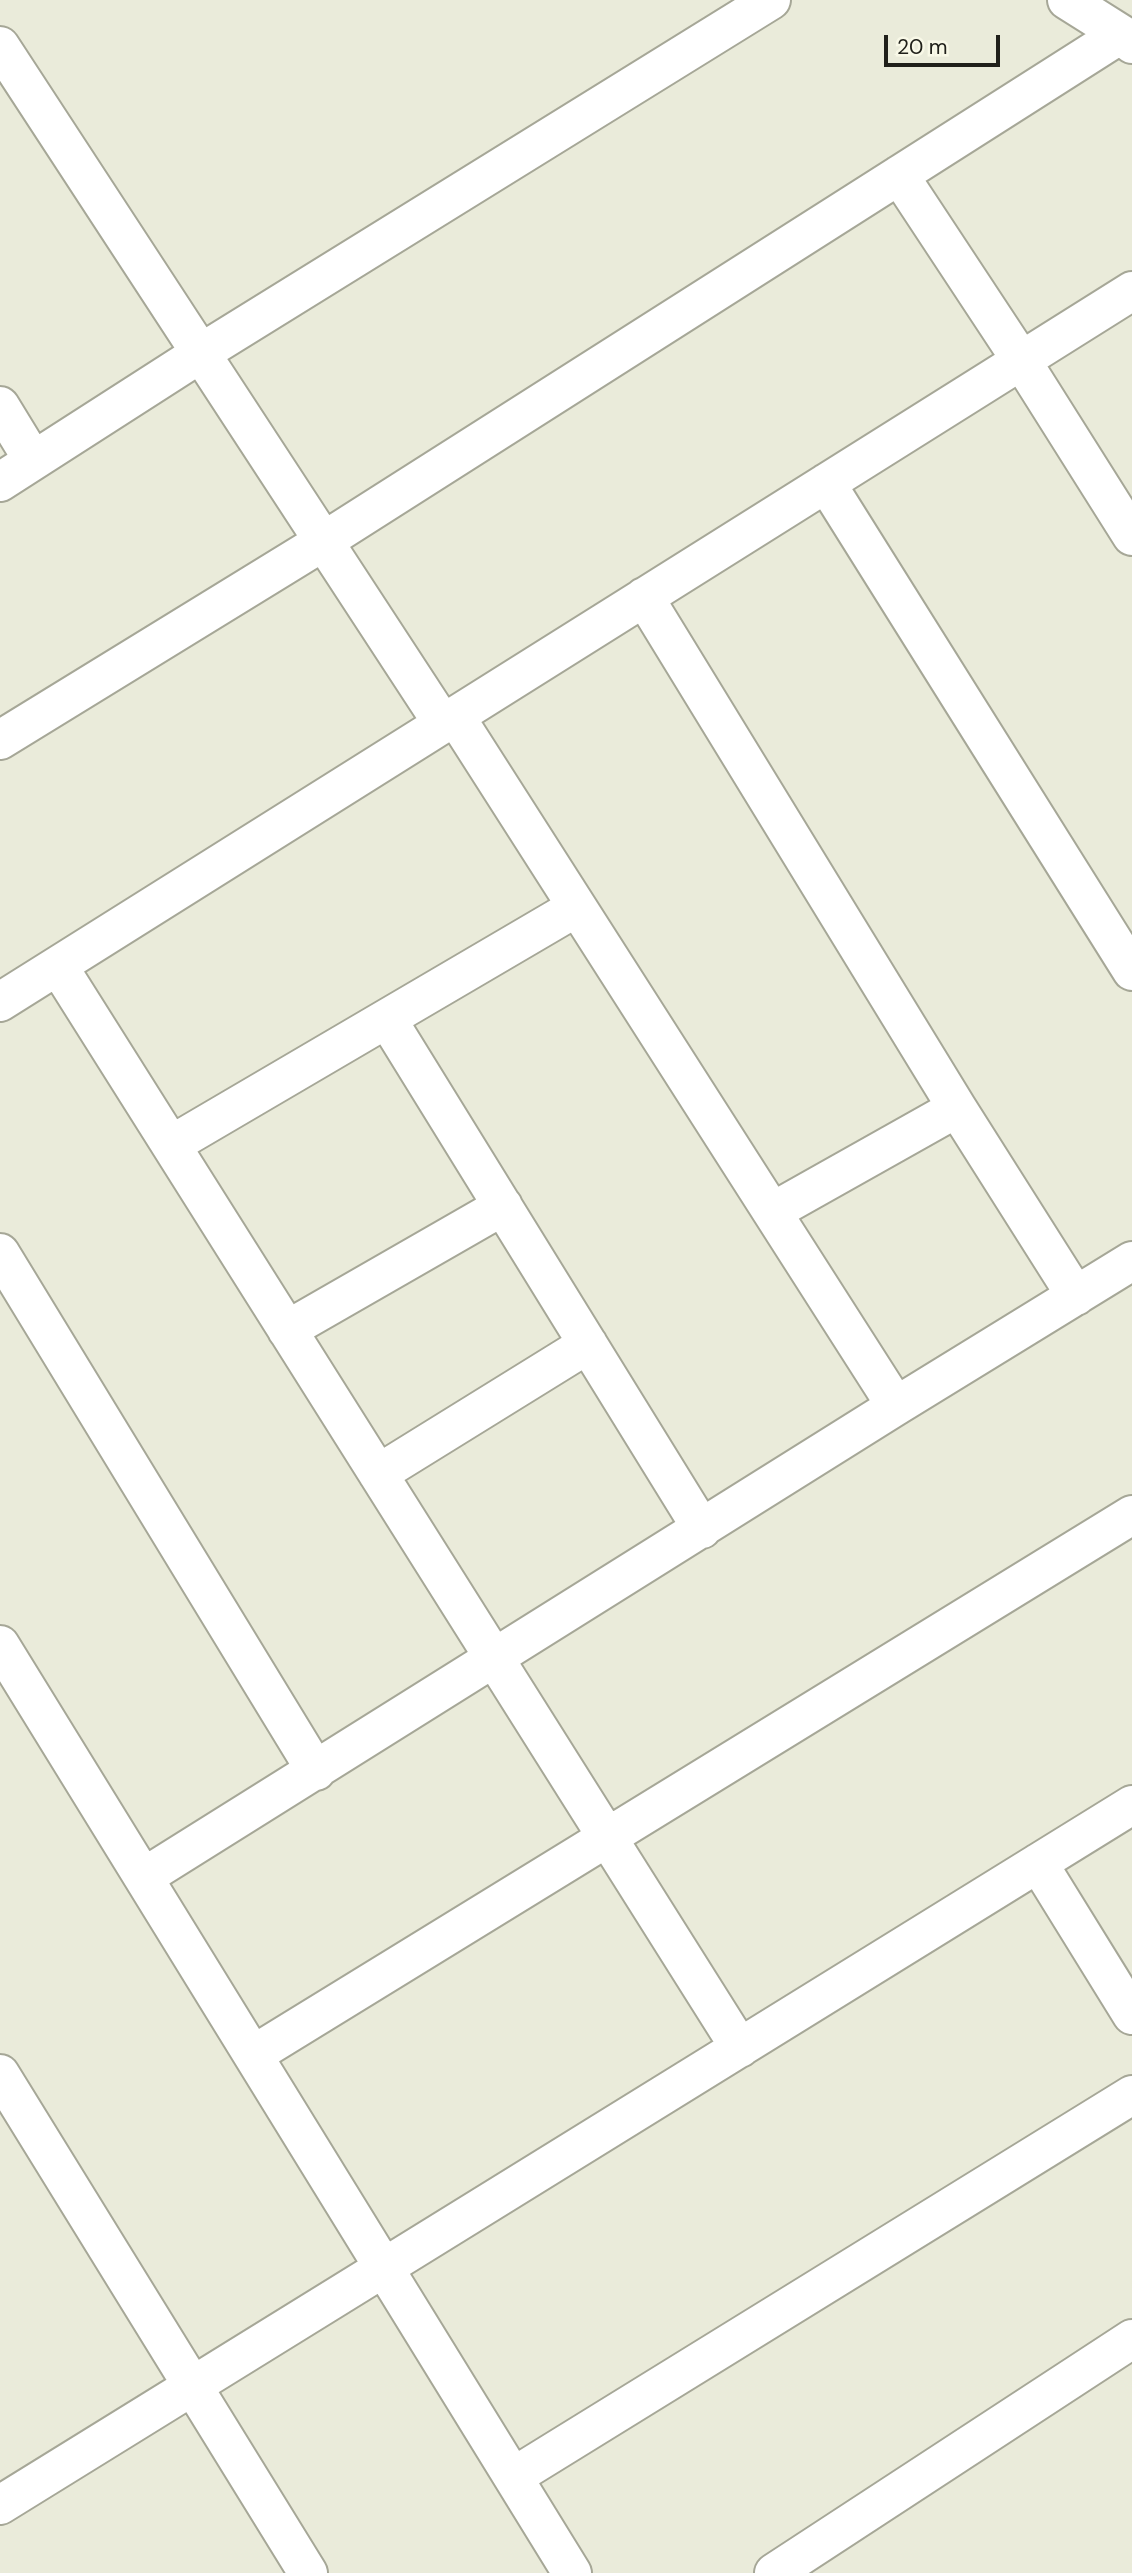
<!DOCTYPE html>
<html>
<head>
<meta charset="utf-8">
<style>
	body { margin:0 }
	#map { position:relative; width:1132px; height:2573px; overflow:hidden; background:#eaebda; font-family:"DM Sans",sans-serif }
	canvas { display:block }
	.scale { position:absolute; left:884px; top:35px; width:116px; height:32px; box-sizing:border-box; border:4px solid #20201a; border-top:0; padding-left:9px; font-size:21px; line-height:24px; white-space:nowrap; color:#20201a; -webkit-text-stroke:5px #f8f8e7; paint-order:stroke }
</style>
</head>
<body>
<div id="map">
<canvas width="1132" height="2573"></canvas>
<div class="scale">20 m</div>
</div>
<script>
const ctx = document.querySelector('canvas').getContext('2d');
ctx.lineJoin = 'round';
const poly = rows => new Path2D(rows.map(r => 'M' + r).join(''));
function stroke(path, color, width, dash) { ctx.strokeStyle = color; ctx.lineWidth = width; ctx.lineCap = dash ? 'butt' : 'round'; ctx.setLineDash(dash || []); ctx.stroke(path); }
const minor = poly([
	[1067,0,1121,34,1132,44],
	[0,46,443,724],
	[899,175,1021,360,1132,536],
	[0,406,33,460],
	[0,482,201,353,771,0],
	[826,483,1132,971],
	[644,597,957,1108,1076,1296],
	[455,716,896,1406],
	[0,740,324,541,1121,34],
	[58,966,740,2048],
	[0,1002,1132,291],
	[387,1019,702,1529],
	[171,1145,577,907],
	[772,1212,957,1108],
	[0,1253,316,1771],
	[287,1330,503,1206],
	[378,1474,588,1344],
	[0,1645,572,2573],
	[1038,1863,1132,2015],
	[144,1877,896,1406,1132,1261],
	[253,2055,1132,1515],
	[0,2074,308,2573],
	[513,2477,1132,2095],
	[0,2505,1132,1805],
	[774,2573,1132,2339]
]);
stroke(minor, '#a6a797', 42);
stroke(minor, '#fff', 38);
</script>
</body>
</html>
